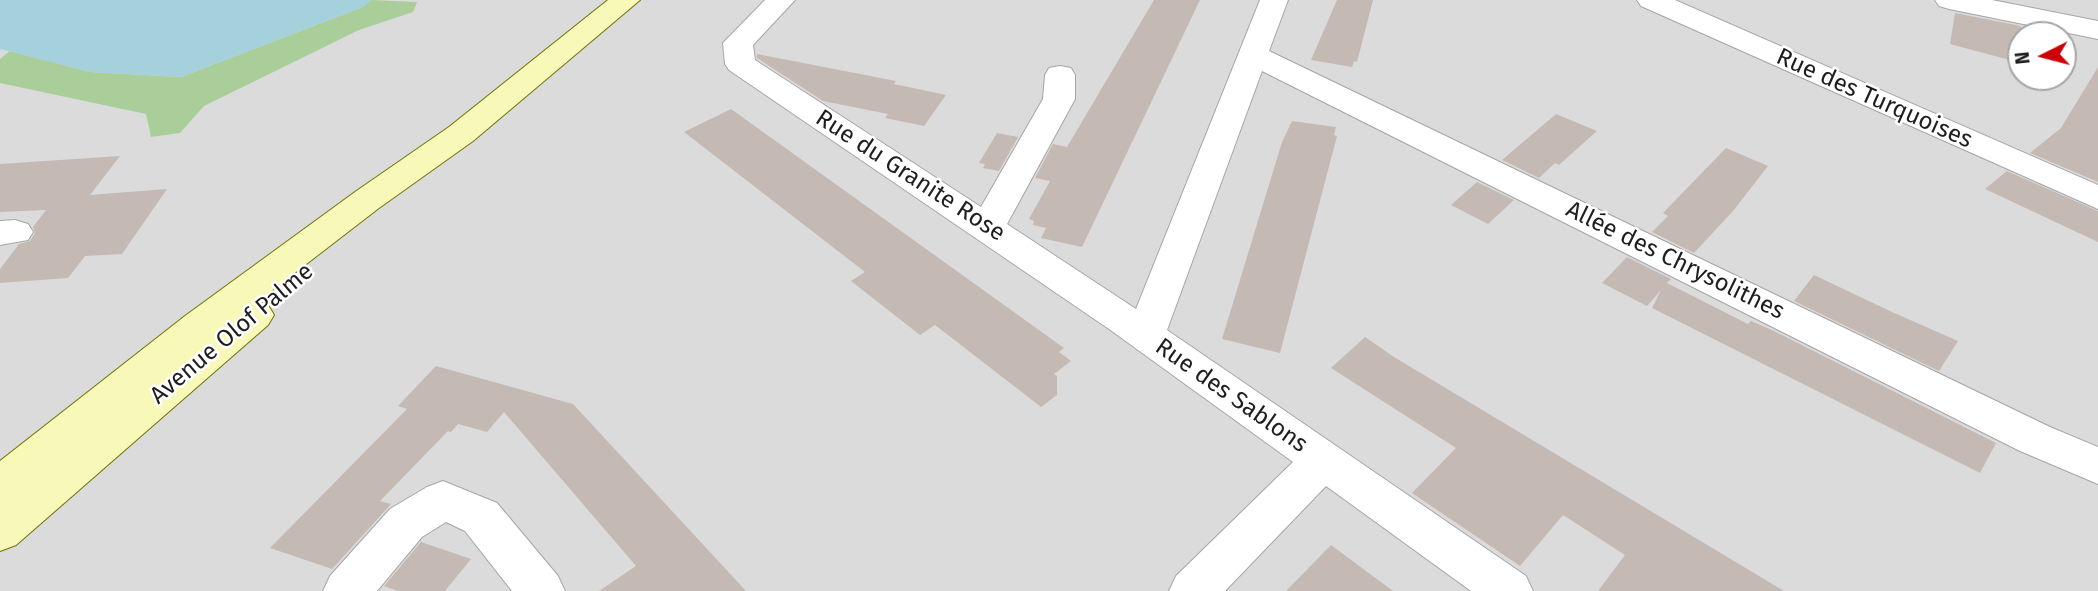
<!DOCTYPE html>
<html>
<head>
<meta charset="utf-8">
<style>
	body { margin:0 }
	#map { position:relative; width:2098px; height:591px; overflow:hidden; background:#efebe4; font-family:"Fira Sans",sans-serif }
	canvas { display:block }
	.north { position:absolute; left:2007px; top:21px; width:70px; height:70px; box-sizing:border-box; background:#fff; border:2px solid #a5a5a5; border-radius:50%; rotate:264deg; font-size:19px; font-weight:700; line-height:28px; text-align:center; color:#1e1e1e }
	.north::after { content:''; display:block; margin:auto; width:24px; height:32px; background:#cb0107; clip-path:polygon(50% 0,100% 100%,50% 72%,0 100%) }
</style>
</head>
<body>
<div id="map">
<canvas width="2098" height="591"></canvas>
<div class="north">N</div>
</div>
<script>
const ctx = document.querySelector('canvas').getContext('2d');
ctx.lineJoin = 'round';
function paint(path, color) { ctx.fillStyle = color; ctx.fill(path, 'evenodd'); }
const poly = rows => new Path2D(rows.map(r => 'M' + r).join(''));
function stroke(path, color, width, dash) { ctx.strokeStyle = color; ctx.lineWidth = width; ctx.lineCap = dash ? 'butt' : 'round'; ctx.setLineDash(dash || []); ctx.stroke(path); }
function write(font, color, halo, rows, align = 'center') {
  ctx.font = font + ' "Fira Sans",sans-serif'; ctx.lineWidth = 5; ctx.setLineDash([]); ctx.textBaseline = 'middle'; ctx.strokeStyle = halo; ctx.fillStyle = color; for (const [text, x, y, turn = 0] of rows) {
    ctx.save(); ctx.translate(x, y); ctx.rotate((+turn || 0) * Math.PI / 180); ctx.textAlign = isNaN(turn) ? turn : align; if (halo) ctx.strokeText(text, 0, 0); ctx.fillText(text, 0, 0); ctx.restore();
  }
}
paint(poly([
	[0,0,2098,0,2098,591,0,591],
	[2021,35,2063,35,2063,77,2021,77]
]), '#dcdbdb');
paint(poly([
	[371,0,417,2,413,12,359,30,204,106,180,133,151,137,146,114,0,83,0,59,10,51,90,72,181,77,363,7]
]), '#aace99');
paint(poly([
	[0,0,371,0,363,7,181,77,90,72,0,49]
]), '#a5d1dc');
paint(poly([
	[1154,0,1200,0,1082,247,1041,238,1046,228,1033,225,1034,221,1029,219,1050,181,1035,178,1053,144,1067,147],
	[1337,0,1373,0,1357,62,1354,61,1352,67,1311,60],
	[1955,13,2021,26,2021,63,1950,44],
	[757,54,896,81,894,84,946,95,924,126,885,118,888,114,823,101,757,58],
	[2098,67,2098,182,2030,153,2061,128],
	[731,109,1064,348,1059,352,1071,361,1054,374,1057,376,1057,395,1041,407,935,325,920,335,851,281,865,272,684,132],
	[1556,114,1597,131,1559,165,1555,163,1539,178,1502,160],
	[1292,121,1336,127,1334,135,1337,136,1280,353,1222,339,1282,142],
	[997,133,1018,137,999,171,983,168,985,164,979,163],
	[1726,148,1768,166,1733,211,1694,253,1652,232,1668,216,1663,213],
	[120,156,90,195,167,189,122,254,85,256,68,278,0,283,0,269,19,244,30,241,35,233,33,227,46,210,0,212,0,164],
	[2007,171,2098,211,2098,242,1985,189],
	[1477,182,1514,200,1488,224,1451,205],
	[1627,257,1671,279,1667,283,1748,324,1751,321,1772,330,1996,443,1980,473,1652,308,1661,290,1647,306,1602,283],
	[1814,275,1892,312,1958,341,1939,371,1794,301],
	[1365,337,1394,357,1784,591,1598,591,1625,555,1563,515,1520,566,1412,493,1456,448,1331,368],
	[436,366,573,404,746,591,599,591,636,566,504,412,487,432,458,424,451,432,448,431,380,501,391,504,332,569,270,548,407,409,398,406],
	[421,542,471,559,445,591,398,591,384,586],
	[1331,545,1393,591,1286,591]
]), '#c4bab3');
const minor = poly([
	[765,0,795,0,753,45,755,60,981,207,1043,99,1045,75,1049,68,1060,66,1071,68,1075,75,1075,99,1007,224,1136,309,1260,0,1288,0,1269,51,2050,427,2098,447,2098,484,2020,451,1262,71,1167,330,1526,576,1533,591,1471,591,1326,486,1225,591,1169,591,1176,576,1293,462,1109,329,729,70,725,64,723,43,765,0],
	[1637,0,1675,0,2098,185,2098,209,1641,6,1637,0],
	[1935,0,1992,0,2098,21,2098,39,1949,9,1939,6,1935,0],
	[15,220,28,224,33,232,28,240,0,245,0,221,15,220],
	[443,481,497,503,558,576,565,591,512,591,465,531,446,522,422,537,377,591,323,591,330,576,390,509,427,487,443,481]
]);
const secondary = poly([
	[608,0,640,0,473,141,379,208,257,302,268,305,274,315,268,325,16,545,0,551,0,461,185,316,355,192,449,127,608,0]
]);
stroke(minor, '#a5a5a5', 2);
stroke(secondary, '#6c7505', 2);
paint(minor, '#fff');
paint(secondary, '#f8f9b8');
write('24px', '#1e1e1e', '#fff', [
	["Rue des Turquoises",1874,99,24],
	["Rue du Granite Rose",910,176,33],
	["Allée des Chrysolithes",1675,261,26],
	["Avenue Olof Palme",232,334,-40],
	["Rue des Sablons",1231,396,35]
]);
</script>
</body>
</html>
